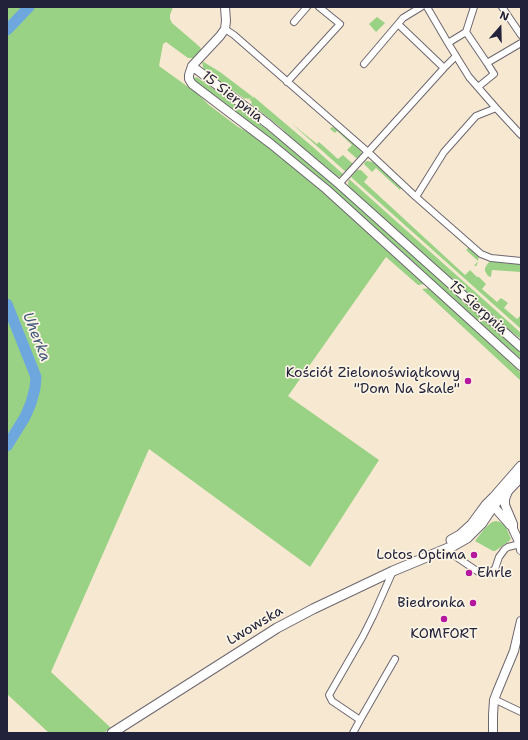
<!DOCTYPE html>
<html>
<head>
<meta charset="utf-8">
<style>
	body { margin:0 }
	#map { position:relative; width:528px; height:740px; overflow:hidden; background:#f7e8d1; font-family:"Shantell Sans",sans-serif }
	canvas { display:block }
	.frame { position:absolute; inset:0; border:8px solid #22223b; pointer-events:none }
	.north { position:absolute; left:480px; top:8px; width:40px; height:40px; -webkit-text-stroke:3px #fcf5e5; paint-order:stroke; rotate:20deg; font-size:11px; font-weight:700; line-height:16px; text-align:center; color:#22223b }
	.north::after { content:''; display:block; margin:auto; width:14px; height:18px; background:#22223b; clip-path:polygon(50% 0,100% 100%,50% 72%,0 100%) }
</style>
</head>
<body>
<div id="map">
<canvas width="528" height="740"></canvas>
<div class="frame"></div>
<div class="north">N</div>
</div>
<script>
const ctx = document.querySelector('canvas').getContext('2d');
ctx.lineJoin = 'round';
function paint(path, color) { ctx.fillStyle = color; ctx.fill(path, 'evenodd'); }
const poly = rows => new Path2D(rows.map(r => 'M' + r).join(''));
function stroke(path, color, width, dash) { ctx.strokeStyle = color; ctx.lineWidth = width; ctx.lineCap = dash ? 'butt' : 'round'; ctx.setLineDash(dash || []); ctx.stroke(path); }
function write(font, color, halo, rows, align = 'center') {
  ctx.font = font + ' "Shantell Sans",sans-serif'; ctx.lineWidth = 3.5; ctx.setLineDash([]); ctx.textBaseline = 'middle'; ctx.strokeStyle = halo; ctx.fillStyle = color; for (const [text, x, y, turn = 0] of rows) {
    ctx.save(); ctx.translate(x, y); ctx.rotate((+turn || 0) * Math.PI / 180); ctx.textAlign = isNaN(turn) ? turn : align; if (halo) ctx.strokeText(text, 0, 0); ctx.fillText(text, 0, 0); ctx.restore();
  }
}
paint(poly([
	[7,7,27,7,7,28],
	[29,7,173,7,170,15,170,19,172,23,200,47,202,51,194,58,188,58,166,42,163,44,159,66,198,94,209,105,238,127,252,134,324,191,425,284,418,285,386,257,288,396,379,460,310,567,149,449,51,672,111,728,103,733,49,733,7,694,7,30],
	[377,17,385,23,376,32,369,24],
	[202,61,220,72,253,97,248,99,246,98,245,99,206,72,203,67],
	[195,77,198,78,219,93,283,142,340,189,521,351,521,359,195,82,194,79],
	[254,97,313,147,344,175,339,177,335,175,301,147,280,127,251,104,252,102,249,99],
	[291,123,317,144,319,142,338,159,343,155,353,164,347,173],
	[332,127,337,129,360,149,362,154,359,159,356,158,347,150,352,145,337,131,335,133,330,129],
	[367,161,373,162,376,163,402,186,400,190,376,168,372,172,364,164,365,162],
	[357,170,361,170,368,177,364,182,465,275,470,270,477,277,479,277,486,284,482,289,497,302,501,298,508,303,504,308,517,319,521,315,521,329,351,177],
	[349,179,521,333,521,339,497,321,350,190,348,184],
	[469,247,479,256,477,265,476,266,474,266,478,261,466,250],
	[492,261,502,263,521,264,521,272,492,270,491,276,491,277,488,276,485,271,485,268,488,263],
	[430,288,521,373,521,381,422,289],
	[496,521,500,522,506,527,511,539,508,542,495,551,493,551,475,541,485,528,492,522]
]), '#99d285');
stroke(poly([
	[7,30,29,7],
	[7,304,36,377,35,388,31,403,25,417,7,446]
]), '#6ea7dd', 11);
const minor = poly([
	[427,7,448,43],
	[474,7,466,32,448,43,469,77,496,108,521,135],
	[502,7,521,35],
	[294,22,307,7],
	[398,24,403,18,421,7],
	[225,29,234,35,368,152,416,197,481,254,491,258,521,261],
	[466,32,487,63,494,74,478,87],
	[487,63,521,43],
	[444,68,456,56],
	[287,82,340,24,319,7],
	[339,184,444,68,398,24,364,64],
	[416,197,444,152,476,116,496,108],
	[443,551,449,552,477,571,482,574,487,574,495,569,499,557,505,549,508,547,520,544],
	[494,700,498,701,521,712],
	[360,720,395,659],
	[353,733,360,720,332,701,329,695,363,636,373,616,393,571]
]);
const tertiary = poly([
	[225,7,226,21,225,29,220,36,192,66,189,75,189,79,192,84,271,144,326,189,521,366],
	[192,66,268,124,339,184,521,347],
	[508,491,505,499,505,505,513,524,513,529,520,544,521,550],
	[491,501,496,509,510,525],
	[493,733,493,715,494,700,497,692,514,651,521,621]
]);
const secondary = poly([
	[451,540,460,535,472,524,486,505,494,497,521,466],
	[112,733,277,628,313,609,393,571,453,546,467,538,482,523,494,505,521,477]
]);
stroke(minor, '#6d6770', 8);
stroke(tertiary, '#6d6770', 10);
stroke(secondary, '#6d6770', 11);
stroke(minor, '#fff', 6);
stroke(tertiary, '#fff', 8);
stroke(secondary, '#fff', 9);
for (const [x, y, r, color] of [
	[468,381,4,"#b5179e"],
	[474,555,4,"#b5179e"],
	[469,573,4,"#b5179e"],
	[473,603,4,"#b5179e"],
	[444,619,4,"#b5179e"]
]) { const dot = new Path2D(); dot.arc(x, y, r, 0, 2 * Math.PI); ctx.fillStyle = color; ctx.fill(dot); stroke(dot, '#fcf5e5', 1.5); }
write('14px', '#22223b', '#fcf5e5', [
	["15 Sierpnia",232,97,38],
	["15 Sierpnia",478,308,42],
	["Lwowska",255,626,-31]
]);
write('14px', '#22223b', '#fcf5e5', [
	["Kościół Zielonoświątkowy",460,373],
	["\"Dom Na Skale\"",460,389],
	["Lotos Optima",466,555],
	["Ehrle",477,573,"left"],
	["Biedronka",465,603],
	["KOMFORT",444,634,"center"]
], 'right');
write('italic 15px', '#40577c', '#fcf5e5', [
	["Uherka",36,337,68]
]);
</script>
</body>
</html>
